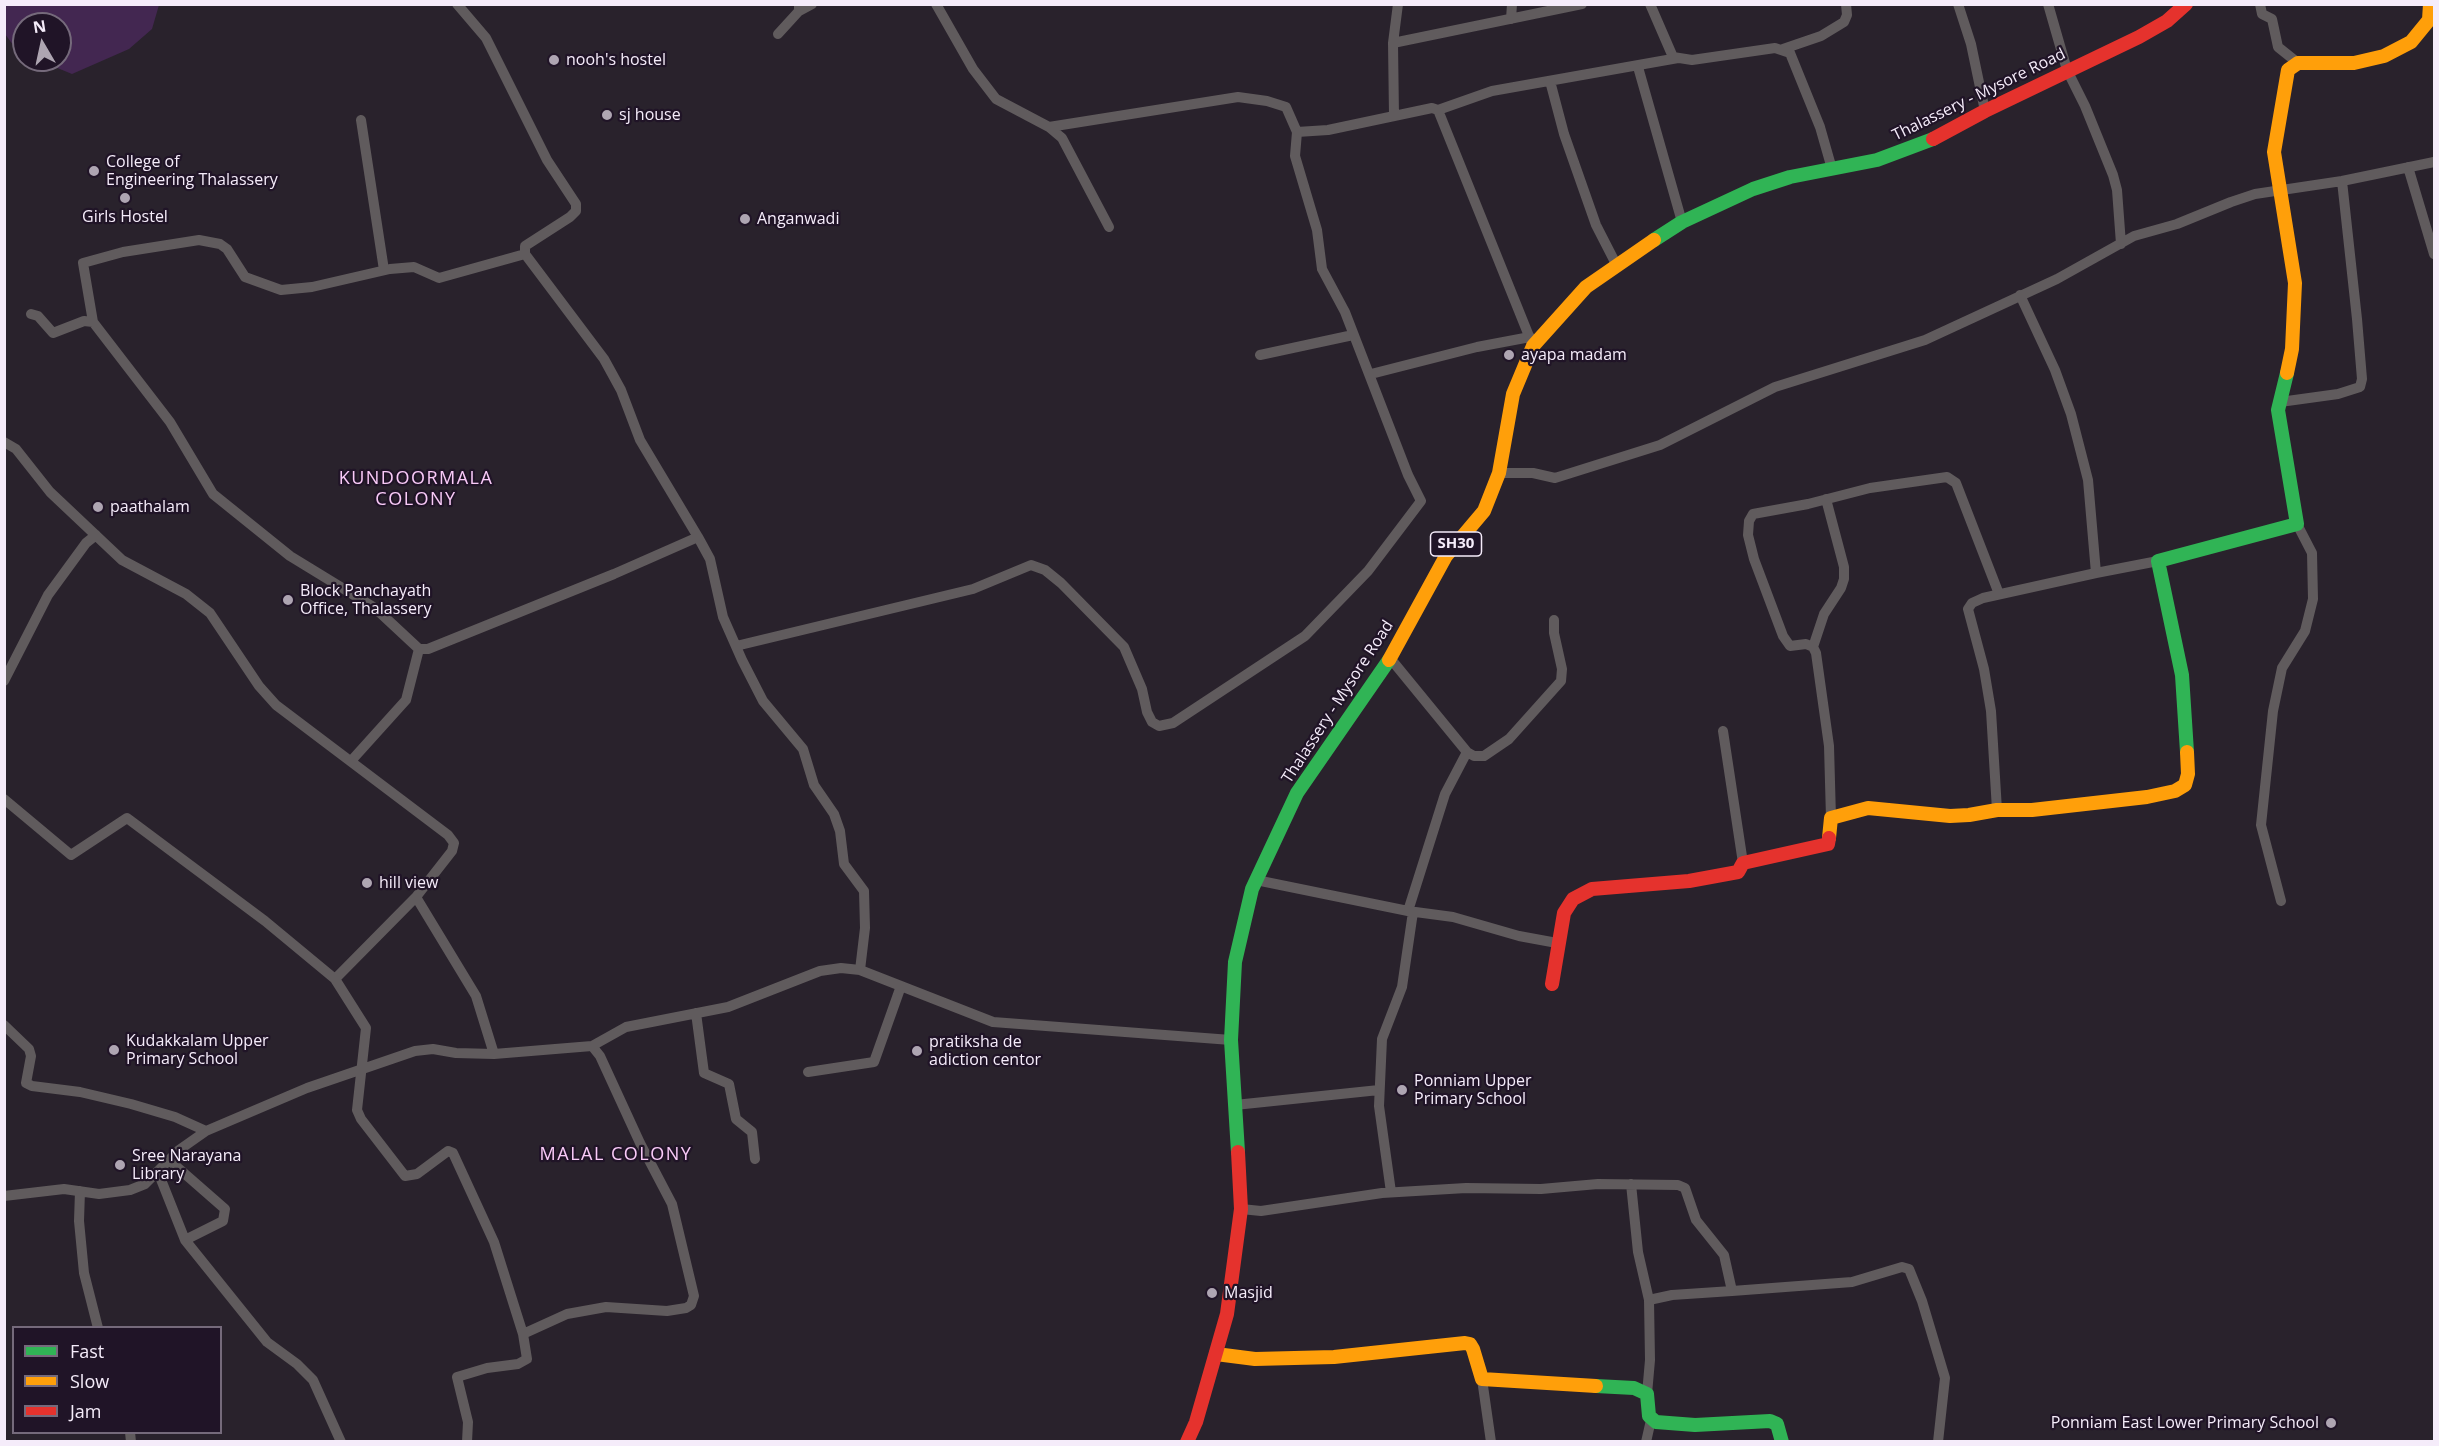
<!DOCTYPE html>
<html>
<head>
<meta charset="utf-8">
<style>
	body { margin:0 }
	#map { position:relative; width:2439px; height:1446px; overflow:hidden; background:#29222c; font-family:"Open Sans",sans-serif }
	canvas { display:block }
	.frame { position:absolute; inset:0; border:6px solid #f5ecfa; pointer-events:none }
	.legend { position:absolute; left:12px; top:1326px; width:210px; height:108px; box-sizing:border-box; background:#201427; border:2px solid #756a7b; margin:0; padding:8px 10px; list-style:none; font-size:18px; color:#f5ecfa }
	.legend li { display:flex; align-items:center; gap:12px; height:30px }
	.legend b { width:30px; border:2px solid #756a7b }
	.north { position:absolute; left:12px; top:12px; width:60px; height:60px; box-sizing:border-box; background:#201427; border:2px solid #756a7b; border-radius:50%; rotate:351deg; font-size:16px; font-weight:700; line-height:24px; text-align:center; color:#f5ecfa }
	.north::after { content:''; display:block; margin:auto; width:21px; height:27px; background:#aea5b2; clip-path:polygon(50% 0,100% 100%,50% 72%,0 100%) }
</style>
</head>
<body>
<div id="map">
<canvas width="2439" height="1446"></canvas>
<div class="frame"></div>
<ul class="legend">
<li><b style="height:8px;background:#30b455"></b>Fast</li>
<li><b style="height:8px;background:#ff9f0a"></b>Slow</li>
<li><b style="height:8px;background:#e5322d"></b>Jam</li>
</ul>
<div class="north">N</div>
</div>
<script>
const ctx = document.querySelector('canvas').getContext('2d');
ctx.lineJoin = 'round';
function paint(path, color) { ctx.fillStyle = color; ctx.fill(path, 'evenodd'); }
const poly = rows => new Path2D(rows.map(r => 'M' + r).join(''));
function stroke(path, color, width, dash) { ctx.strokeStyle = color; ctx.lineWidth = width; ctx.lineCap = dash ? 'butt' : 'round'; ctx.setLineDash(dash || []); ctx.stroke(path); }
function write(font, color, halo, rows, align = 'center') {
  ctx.font = font + ' "Open Sans",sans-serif'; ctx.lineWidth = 4.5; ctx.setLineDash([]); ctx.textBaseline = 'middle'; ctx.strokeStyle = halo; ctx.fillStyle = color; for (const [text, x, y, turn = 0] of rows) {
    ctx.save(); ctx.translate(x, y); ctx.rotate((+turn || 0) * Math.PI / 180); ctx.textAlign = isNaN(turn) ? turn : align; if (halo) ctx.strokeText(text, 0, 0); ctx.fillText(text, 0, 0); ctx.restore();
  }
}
paint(poly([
	[4,5,5,4,159,5,152,29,129,49,72,74,38,60,60,60,60,24,24,24,24,53,16,49,5,34]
]), '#432751');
stroke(poly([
	[457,4,486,38,547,160,576,204,576,211,570,217,525,246,525,254,604,359,621,390,640,440,698,537],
	[936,4,973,69,996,99,1049,127,1238,97,1267,101,1286,107,1297,132,1328,130,1432,108,1438,110,1533,346],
	[1650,4,1673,57,1692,60,1775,48,1790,53,1820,127,1832,169],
	[1958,4,1971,44,1985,111],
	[2048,4,2067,70,2085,106,2113,175,2117,190,2121,244],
	[2260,4,2262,14,2272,19,2278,47,2298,63],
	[799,5,799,11,812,4],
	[1511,19,1512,4],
	[778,34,799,11],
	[1393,43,1398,4],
	[1783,49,1821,36,1844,22,1847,15,1846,4],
	[1638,67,1682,222],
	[1550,81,1564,134,1596,225,1616,264],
	[1438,110,1492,91,1678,58],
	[1394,116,1393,43,1582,4],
	[361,120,384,270],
	[1049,127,1062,138,1109,227],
	[2408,167,2434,254],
	[31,314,38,316,53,333,84,321,93,322,170,422,213,494,290,556,375,608,419,649,428,649,614,574,698,537,710,559,723,617,742,660,763,701,803,749,814,785,834,814,840,831,844,864,864,891,865,928,860,970],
	[93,322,83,263,123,252,199,240,220,244,227,249,245,277,281,290,312,287,390,269,414,267,439,278,525,254],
	[1260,355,1353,335],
	[1371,374,1477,347,1530,337],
	[2280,402,2338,394,2360,387,2362,379,2357,319,2342,181],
	[4,442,16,449,50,492,122,560,186,594,210,613,259,686,276,705,448,835,454,843,452,851,416,897,476,996,494,1054],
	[1499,473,1533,473,1555,478,1660,445,1775,387,1925,340,2057,279,2134,236,2177,224,2231,202,2255,194,2342,181,2434,162],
	[2096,573,2158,561],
	[736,646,973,589,1031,565,1045,570,1061,583,1124,647,1142,689,1147,712,1152,722,1159,726,1173,723,1305,636,1368,571,1421,501,1408,475,1345,312,1322,269,1317,230,1295,156,1297,132],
	[1813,647,1824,614,1841,588,1844,579,1844,567,1826,499],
	[1390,658,1467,752,1445,794,1408,911],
	[4,681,48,595,86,543,96,535],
	[1723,731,1743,863],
	[1467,752,1474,756,1484,756,1509,739,1561,681,1562,669,1554,633,1554,620],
	[351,761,406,700,419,649],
	[4,799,71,855,127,818,265,921,335,979,416,897],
	[1997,810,1991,711,1984,669,1968,609,1972,603,1983,598,2096,573,2088,480,2071,414,2055,370,2020,295],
	[1831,818,1829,746,1816,653,1813,647,1806,644,1790,646,1783,636,1754,559,1748,535,1749,521,1753,514,1808,504,1870,488,1947,477,1956,483,1999,594],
	[1256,880,1408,911,1453,917,1519,936,1557,943],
	[2281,901,2261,825,2273,711,2282,668,2305,631,2313,599,2312,553,2297,524],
	[335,979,366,1028,357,1110,361,1119,405,1176,417,1174,448,1151,453,1153,494,1242,523,1334,567,1314,606,1307,667,1311,686,1308,691,1305,694,1296,672,1204,640,1143,600,1056,592,1046],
	[696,1013,704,1073,729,1084,736,1119,752,1132,755,1159],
	[4,1025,29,1049,31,1056,26,1083,32,1086,80,1092,131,1104,175,1117,206,1131],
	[808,1072,874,1062,901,986],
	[1235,1105,1379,1090],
	[169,1160,225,1209,223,1221,185,1240],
	[158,1172,185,1240,267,1342,297,1364,313,1380,341,1442],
	[1631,1184,1638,1252,1649,1300,1650,1360,1647,1394],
	[80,1191,79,1221,84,1273,98,1328],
	[1391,1192,1379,1106,1382,1039,1402,987,1413,912],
	[4,1196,64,1189,99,1194,130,1190,145,1184,179,1150,206,1131,307,1088,415,1051,433,1049,456,1053,494,1054,592,1046,626,1027,728,1007,820,971,841,968,860,970,993,1022,1231,1040],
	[1241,1209,1261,1211,1382,1193,1466,1188,1541,1189,1598,1184,1678,1185,1685,1188,1696,1220,1724,1255,1732,1291,1852,1282,1902,1267,1909,1269,1922,1301,1945,1378,1938,1442],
	[1649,1300,1672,1295,1732,1291],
	[1482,1379,1491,1442],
	[130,1432,131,1442],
	[467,1442,468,1422,457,1377,487,1368,518,1364,527,1359,523,1334],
	[1646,1442,1651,1420]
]), '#605b5d', 10);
stroke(poly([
	[1654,240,1682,222,1753,189,1790,177,1877,160,1933,139],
	[2187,752,2182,675,2158,561,2297,524,2278,410,2287,373],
	[1238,1152,1231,1040,1235,962,1252,889,1297,793,1389,660],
	[1596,1386,1634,1388,1647,1394,1649,1416,1656,1422,1695,1425,1770,1421,1777,1424,1782,1442]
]), '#30b455', 14);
stroke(poly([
	[2287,373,2292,349,2295,283,2274,152,2288,70,2298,63,2354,63,2384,56,2411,42,2429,20,2430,4],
	[1389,660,1446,556,1484,511,1499,473,1513,394,1533,346,1586,287,1654,240],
	[1829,838,1831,818,1868,808,1950,816,1969,815,1997,810,2032,810,2147,797,2175,791,2185,785,2188,774,2187,752],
	[1216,1354,1255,1359,1334,1357,1465,1343,1470,1344,1473,1349,1482,1379,1596,1386]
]), '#ff9f0a', 14);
stroke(poly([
	[1933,139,1985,111,2139,37,2167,21,2186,4],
	[1552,984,1564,913,1573,899,1592,889,1689,881,1738,872,1743,863,1828,844,1829,838],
	[1187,1442,1196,1422,1227,1314,1241,1209,1238,1152]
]), '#e5322d', 14);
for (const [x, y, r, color] of [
	[554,60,6,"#aea5b2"],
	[607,115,6,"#aea5b2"],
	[94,171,6,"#aea5b2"],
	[125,198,6,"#aea5b2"],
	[745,219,6,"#aea5b2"],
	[1509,355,6,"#aea5b2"],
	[98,507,6,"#aea5b2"],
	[288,600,6,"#aea5b2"],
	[367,883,6,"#aea5b2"],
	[114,1050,6,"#aea5b2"],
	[917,1051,6,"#aea5b2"],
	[1402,1090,6,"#aea5b2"],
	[120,1165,6,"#aea5b2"],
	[1212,1293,6,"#aea5b2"],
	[2331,1423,6,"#aea5b2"]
]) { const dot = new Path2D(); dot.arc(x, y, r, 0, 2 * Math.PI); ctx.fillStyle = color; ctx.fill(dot); stroke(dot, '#201427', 2); }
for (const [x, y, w] of [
	[1456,544,51]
]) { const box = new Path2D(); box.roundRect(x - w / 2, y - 12, w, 24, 4.5); ctx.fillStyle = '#201427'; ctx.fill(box); stroke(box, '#f5ecfa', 1.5); }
write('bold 15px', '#f5ecfa', null, [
	["SH30",1456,544]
]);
write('16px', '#f5ecfa', '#201427', [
	["nooh's hostel",566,60],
	["sj house",619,115],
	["College of",106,162],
	["Engineering Thalassery",106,180],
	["Girls Hostel",125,217,"center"],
	["Anganwadi",757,219],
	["ayapa madam",1521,355],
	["paathalam",110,507],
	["Block Panchayath",300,591],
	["Office, Thalassery",300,609],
	["hill view",379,883],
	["Kudakkalam Upper",126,1041],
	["Primary School",126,1059],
	["pratiksha de",929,1042],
	["adiction centor",929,1060],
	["Ponniam Upper",1414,1081],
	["Primary School",1414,1099],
	["Sree Narayana",132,1156],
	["Library",132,1174],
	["Masjid",1224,1293],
	["Ponniam East Lower Primary School",2319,1423,"right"]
], 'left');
write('16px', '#f5ecfa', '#201427', [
	["Thalassery - Mysore Road",1979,95,-26],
	["Thalassery - Mysore Road",1338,702,-57]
]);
ctx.letterSpacing = '1.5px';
write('18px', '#f9caf8', '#201427', [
	["KUNDOORMALA",416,479],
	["COLONY",416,500],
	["MALAL COLONY",616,1155]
]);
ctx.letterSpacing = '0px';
</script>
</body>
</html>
